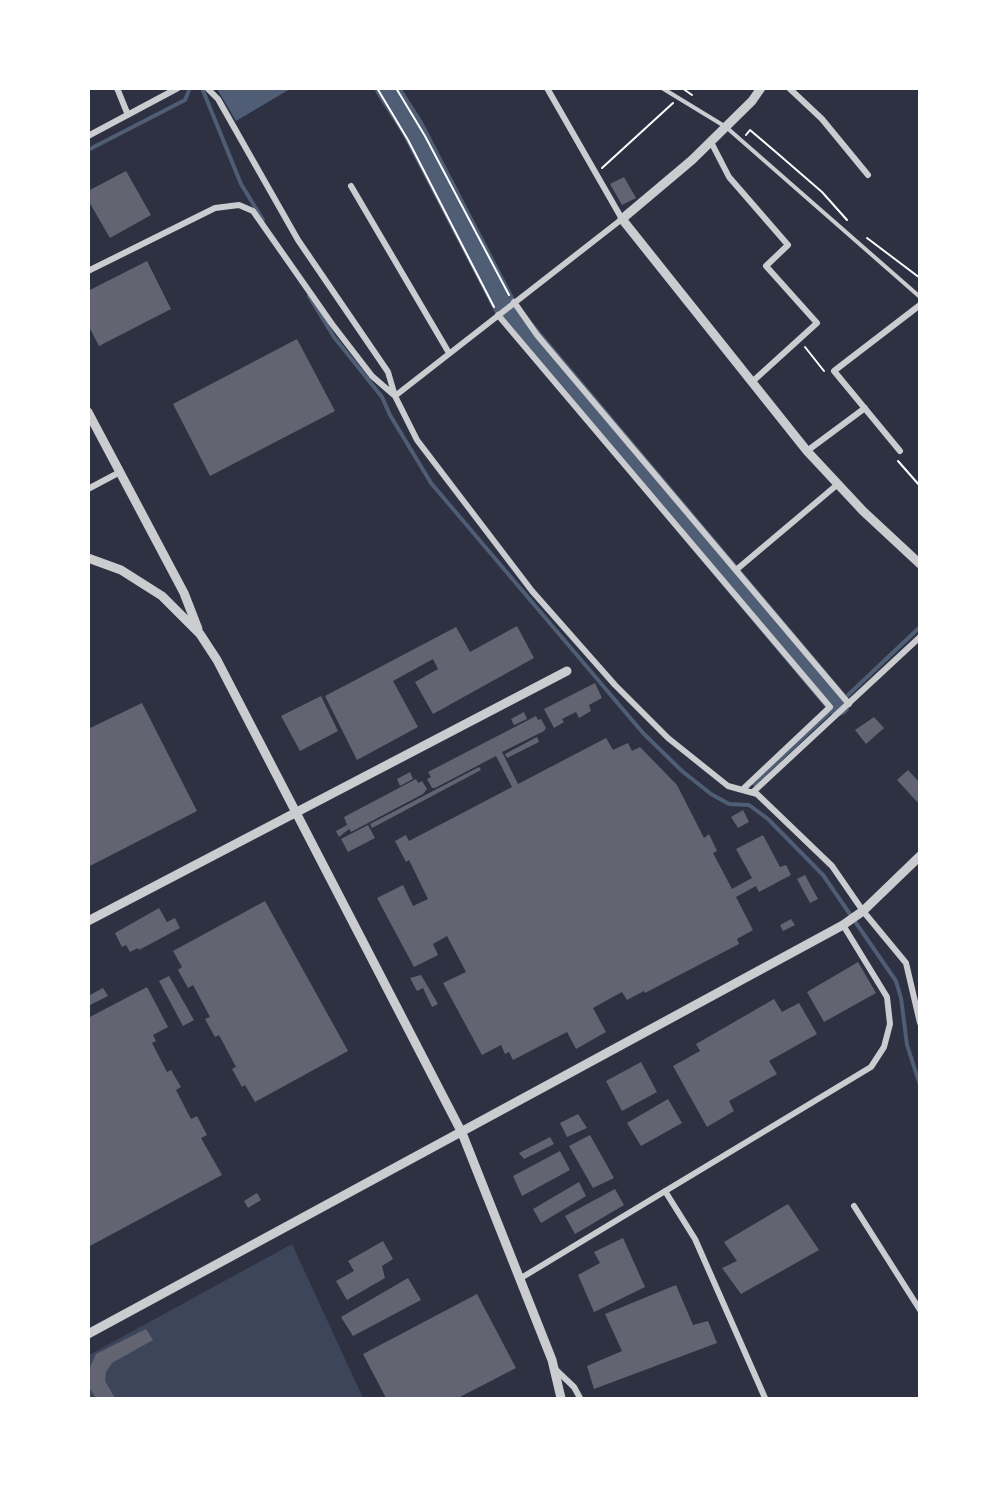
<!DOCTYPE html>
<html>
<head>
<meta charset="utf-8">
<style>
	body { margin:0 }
	#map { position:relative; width:1008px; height:1487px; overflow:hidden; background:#2d3142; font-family:"Asap Condensed",sans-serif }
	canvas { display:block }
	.frame { position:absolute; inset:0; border:90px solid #fff; pointer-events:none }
</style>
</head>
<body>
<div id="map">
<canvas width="1008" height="1487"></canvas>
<div class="frame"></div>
</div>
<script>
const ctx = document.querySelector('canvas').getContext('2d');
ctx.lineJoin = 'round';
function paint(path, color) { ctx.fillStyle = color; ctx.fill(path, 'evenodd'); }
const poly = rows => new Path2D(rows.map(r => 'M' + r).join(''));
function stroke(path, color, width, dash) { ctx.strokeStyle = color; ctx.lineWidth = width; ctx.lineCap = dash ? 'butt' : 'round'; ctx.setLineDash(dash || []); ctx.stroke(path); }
paint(poly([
	[292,1244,363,1398,89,1398,89,1355]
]), '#3c4559');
paint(poly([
	[217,89,290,89,236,121]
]), '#4f5d75');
stroke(poly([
	[202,88,241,184,263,220],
	[88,150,185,100,190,88],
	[309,296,334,337,382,397,390,415,431,483,643,733,682,771,711,794,729,804,749,805,768,819,823,875,896,981,901,998,907,1045,920,1085],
	[847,696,920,627],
	[754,784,830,712]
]), '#4f5d75', 4);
stroke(poly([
	[387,88,412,127,508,312,838,704]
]), '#4f5d75', 24);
paint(poly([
	[126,171,151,215,110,238,88,200,88,191],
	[624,177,636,198,622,205,610,184],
	[147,261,171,309,99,346,88,325,88,291],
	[297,339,335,411,210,476,173,404],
	[517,626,534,658,433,714,415,682,438,669,433,659,393,681,418,727,357,760,325,696,456,627,470,652],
	[595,683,602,698,589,705,591,711,579,718,576,712,562,719,564,722,554,728,544,709],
	[321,696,338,731,300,751,281,716],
	[142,703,197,811,88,867,88,729],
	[524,712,527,719,514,725,511,719],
	[536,716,538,720,541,719,546,728,544,731,502,752,518,784,606,738,613,750,628,743,632,751,640,747,677,785,704,838,709,834,717,851,713,853,732,889,752,878,736,849,763,835,780,867,786,865,791,875,759,892,756,886,736,897,753,930,737,939,739,944,645,993,644,991,627,1000,622,992,593,1008,606,1032,576,1049,567,1032,513,1060,509,1052,505,1054,501,1045,482,1055,443,983,466,972,447,936,433,944,438,955,414,967,377,898,403,885,413,906,428,899,409,860,406,862,395,841,406,835,409,841,512,787,496,756,435,788,432,788,427,779,431,777,428,772],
	[874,717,884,728,866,744,855,730],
	[537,737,539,742,507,758,505,754],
	[479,767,481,770,372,828,370,824],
	[908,770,920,783,920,805,897,780],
	[410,772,413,779,400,786,397,779],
	[416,779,418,783,422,781,427,789,423,794,351,832,349,829,339,837,336,831,347,825,344,817],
	[743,810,749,822,738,828,731,817],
	[368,825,375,838,348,852,341,839],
	[805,875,818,899,810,903,797,879],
	[265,901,348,1051,255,1102,245,1085,242,1087,232,1069,236,1067,219,1035,215,1037,205,1019,210,1017,193,985,188,988,178,970,182,967,173,951],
	[159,908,167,922,175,918,180,928,139,950,138,948,130,952,126,945,122,947,115,933],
	[791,919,795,925,783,931,780,925],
	[858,962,876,993,824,1022,807,992],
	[421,975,438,1004,432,1007,423,988,417,991,410,978],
	[169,976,194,1020,183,1026,159,981],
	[147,987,168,1027,153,1035,156,1041,152,1043,167,1072,171,1070,181,1087,176,1090,191,1119,197,1116,207,1135,201,1138,222,1175,88,1247,88,1018],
	[103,988,108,996,88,1006,88,996],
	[774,999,782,1012,799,1003,817,1034,769,1061,777,1074,729,1101,734,1111,707,1127,673,1066,700,1051,696,1044],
	[641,1062,657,1092,622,1111,606,1081],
	[668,1099,682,1123,641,1146,627,1123],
	[578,1114,587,1128,567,1137,560,1123],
	[590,1135,614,1178,593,1188,569,1146],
	[550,1137,554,1144,524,1159,519,1153],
	[560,1151,570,1170,522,1196,513,1176],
	[579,1182,586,1196,541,1223,533,1209],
	[615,1189,624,1205,575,1234,565,1216],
	[257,1193,261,1200,248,1208,244,1201],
	[788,1204,819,1250,741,1294,722,1268,737,1261,724,1242],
	[623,1238,645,1287,594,1312,578,1275,600,1263,594,1252],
	[383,1241,393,1259,382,1266,385,1278,347,1300,336,1281,354,1271,348,1261],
	[408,1278,421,1300,353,1336,341,1317],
	[676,1285,693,1325,708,1321,717,1343,594,1389,587,1366,622,1351,605,1314],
	[477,1294,516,1368,458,1398,386,1398,363,1354],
	[146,1329,153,1340,112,1363,106,1372,105,1381,115,1398,96,1398,88,1386,90,1367,96,1354]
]), '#626471');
stroke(poly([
	[377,88,408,140,494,307],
	[396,88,425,136,509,295],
	[682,88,692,95],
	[746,135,750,130,777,153,822,192,847,220],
	[602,168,673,103],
	[867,238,920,278],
	[805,347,824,371],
	[898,461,920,486]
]), '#fff', 2);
stroke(poly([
	[662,88,726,127,920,297]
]), '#caccd0', 4);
stroke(poly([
	[117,88,128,115],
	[207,88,218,99,298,240,388,372,395,396,417,440,532,591,615,685,668,738,728,786,757,794,832,866,863,911,906,963,920,1023],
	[789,88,822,119,868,175],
	[88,136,178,88],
	[711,142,729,177,788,245,766,266,817,323,752,382],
	[351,186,449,353],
	[88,271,215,208,239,205,253,211,332,324,372,376,395,396,622,219,547,88],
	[514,302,537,335,849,704],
	[498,315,830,707,742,790],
	[807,451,865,408],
	[900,451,834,371,920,305],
	[88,489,120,472],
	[736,570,838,484],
	[753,792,920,637],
	[665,1191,695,1239,765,1398],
	[854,1206,920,1310],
	[521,1278,871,1067,884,1047,890,1024,887,997,843,925],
	[554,1368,574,1387,580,1398]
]), '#caccd0', 6);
stroke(poly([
	[761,88,752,101,692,160,622,219,807,451,863,511,920,564],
	[88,412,184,593,198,629],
	[88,558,121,570,162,596,200,634,217,660,462,1133,552,1360,561,1398],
	[88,921,567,671],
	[88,1334,843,925,863,911,920,856]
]), '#caccd0', 9);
</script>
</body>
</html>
